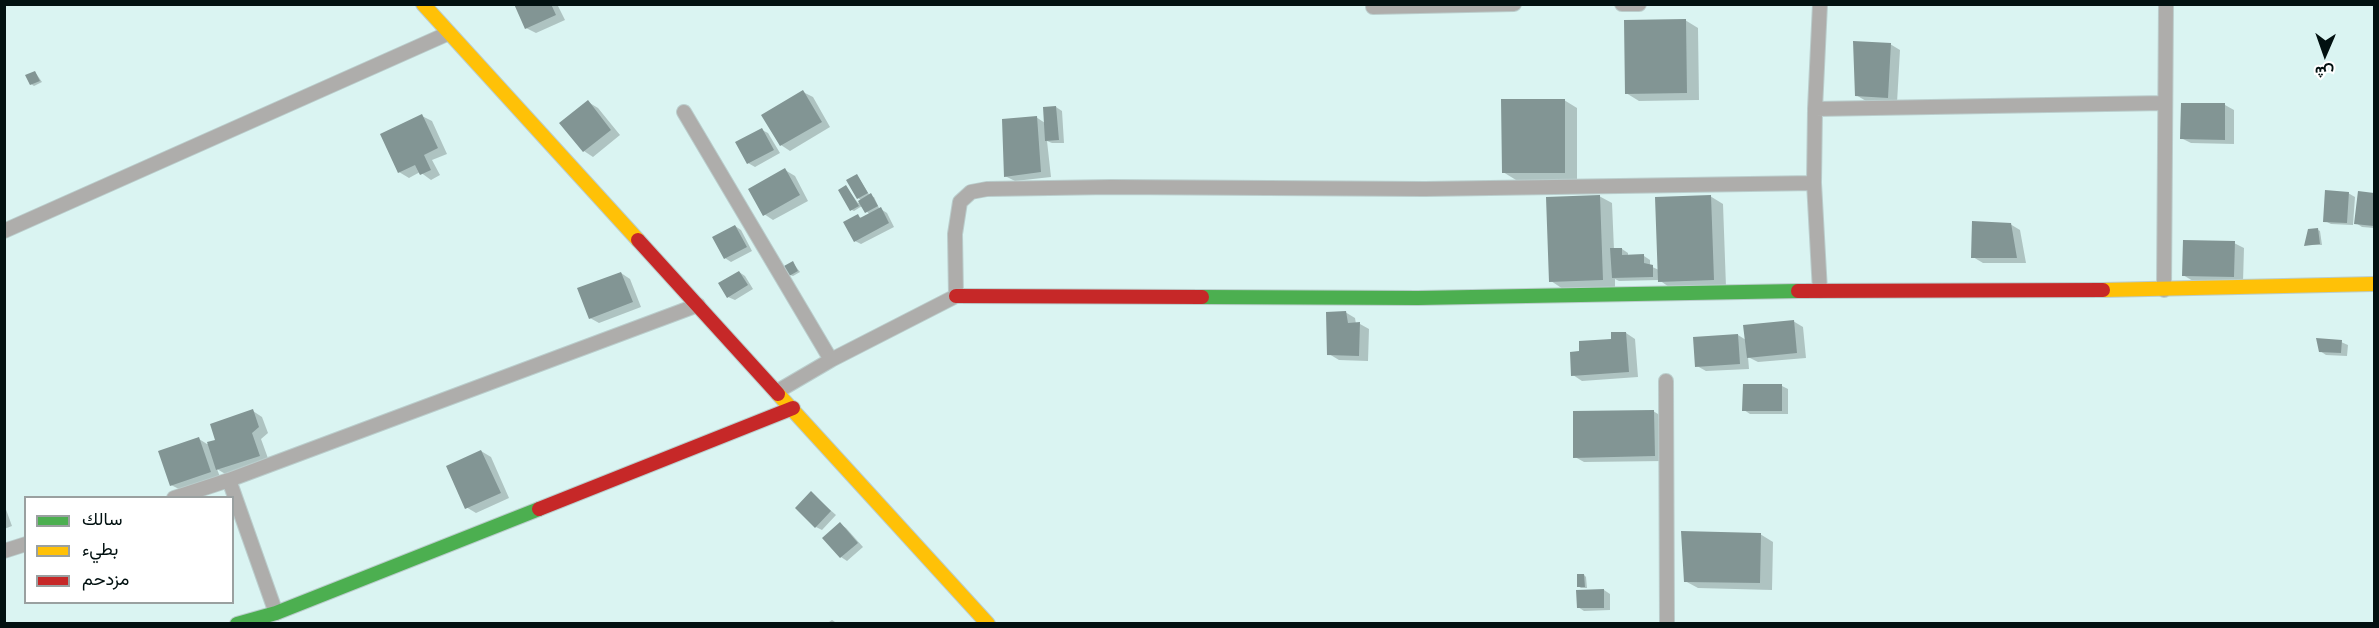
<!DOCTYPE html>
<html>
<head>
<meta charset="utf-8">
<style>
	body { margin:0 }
	#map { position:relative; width:2379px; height:628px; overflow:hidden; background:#daf4f2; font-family:"Nunito Sans",Vazirmatn,sans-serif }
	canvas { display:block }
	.frame { position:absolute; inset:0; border:6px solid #021111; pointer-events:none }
	.legend { position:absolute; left:24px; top:496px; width:210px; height:108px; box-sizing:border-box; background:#fff; border:2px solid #9aa0a0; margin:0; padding:8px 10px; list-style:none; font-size:18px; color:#021111 }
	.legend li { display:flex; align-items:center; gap:12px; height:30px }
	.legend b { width:30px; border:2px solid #9aa0a0 }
	.north { position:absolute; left:2295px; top:24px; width:60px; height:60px; -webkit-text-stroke:4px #fff; paint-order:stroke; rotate:182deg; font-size:16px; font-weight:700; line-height:24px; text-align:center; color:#021111 }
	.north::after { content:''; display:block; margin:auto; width:21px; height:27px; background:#021111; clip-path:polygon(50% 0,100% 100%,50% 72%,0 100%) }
</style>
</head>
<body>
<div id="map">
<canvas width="2379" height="628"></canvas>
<div class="frame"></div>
<ul class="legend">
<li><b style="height:8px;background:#4caf50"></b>سالك</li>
<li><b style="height:8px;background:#ffc107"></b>بطيء</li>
<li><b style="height:8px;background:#c62828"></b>مزدحم</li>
</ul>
<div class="north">ش</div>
</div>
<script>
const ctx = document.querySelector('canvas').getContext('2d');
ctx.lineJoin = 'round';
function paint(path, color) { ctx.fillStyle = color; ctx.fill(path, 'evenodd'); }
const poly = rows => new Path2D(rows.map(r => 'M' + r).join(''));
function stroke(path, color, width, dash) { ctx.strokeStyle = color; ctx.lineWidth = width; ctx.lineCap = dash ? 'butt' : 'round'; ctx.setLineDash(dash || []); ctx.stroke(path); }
paint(poly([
	[516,4,557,4,565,20,536,33,526,28],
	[1685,20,1698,28,1699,100,1639,101,1626,93],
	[1890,44,1900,50,1897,103,1866,101,1856,95],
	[35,72,42,82,34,86,31,84],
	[803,92,813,97,830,127,790,151,781,145],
	[1564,100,1577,108,1577,180,1516,180,1503,172],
	[588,102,598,108,620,135,593,157,584,151],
	[2225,105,2234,110,2234,144,2191,143,2181,138],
	[1056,107,1062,111,1064,143,1052,143,1047,141,1051,177,1015,181,1005,176,1036,117,1045,123],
	[422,116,432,121,447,154,432,160,440,175,431,180,420,172,409,178,399,172],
	[762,130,768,133,780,153,755,167,748,163],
	[785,170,795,176,808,201,773,220,764,214],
	[857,175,870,196,874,197,879,208,887,213,894,227,861,244,855,241,858,216,863,219,870,215,862,206,854,211,852,210,846,187,858,203,862,201,858,198],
	[2348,193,2355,197,2353,225,2331,224,2325,221],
	[2360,193,2374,195,2374,228,2362,227,2356,223],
	[1599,196,1612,203,1614,250,1622,249,1628,253,1628,257,1644,256,1650,260,1650,266,1659,270,1710,196,1723,204,1726,287,1672,289,1659,280,1619,281,1615,279,1615,287,1563,289,1551,281],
	[2010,224,2020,230,2026,263,1983,263,1973,257],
	[735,226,741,230,752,251,731,262,725,258],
	[2318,230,2320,231,2322,245,2306,245],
	[2234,243,2244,248,2243,282,2193,281,2183,275],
	[793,263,800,272,793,276,790,275],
	[739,272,745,276,753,289,735,300,728,297],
	[621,273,630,279,641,307,599,323,590,318],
	[1345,312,1355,318,1356,324,1360,324,1369,329,1368,361,1339,360,1329,354],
	[1793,321,1803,327,1806,358,1758,362,1748,357,1749,369,1706,371,1697,366,1738,335,1746,340],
	[1626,333,1635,339,1638,377,1582,381,1573,375,1613,340],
	[2341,342,2348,345,2347,356,2326,355,2320,351],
	[1782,386,1788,389,1788,414,1750,414,1744,410],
	[253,411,262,417,268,433,261,439,269,461,227,475,217,469,220,477,181,490,171,485,199,439,207,444,217,441],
	[1653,411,1663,417,1664,461,1584,462,1575,457],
	[481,451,491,457,509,498,476,513,466,507],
	[811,493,836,515,822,530,816,527],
	[4,504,12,526,4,529],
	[840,524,846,528,863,547,847,561,841,557],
	[1760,534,1773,542,1772,590,1698,588,1685,581],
	[1584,575,1586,577,1587,588,1581,588,1578,586],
	[1604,590,1610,594,1610,610,1584,611,1578,607],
	[832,620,838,624,826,624]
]), '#0003');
paint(poly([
	[514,4,551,4,556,15,525,29],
	[1686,19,1687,93,1625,94,1624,20],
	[1853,41,1891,43,1888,98,1855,96],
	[35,71,40,81,30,85,25,75],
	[803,90,822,122,780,146,761,115],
	[1501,99,1565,99,1565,173,1502,173],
	[588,100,611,130,583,152,559,123],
	[2181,103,2225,103,2225,140,2180,139],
	[1056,106,1059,140,1045,141,1043,107],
	[422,114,438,148,424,155,431,170,420,175,415,165,398,173,380,134],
	[1037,116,1041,172,1004,177,1002,119],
	[762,128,774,150,747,164,735,142],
	[785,168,800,195,763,216,748,189],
	[857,174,868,193,857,199,846,180],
	[846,185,859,206,850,211,838,190],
	[2325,190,2349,192,2347,223,2323,222],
	[2358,191,2374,193,2374,226,2354,224],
	[871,193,878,206,865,213,858,201],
	[1600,195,1603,280,1549,282,1546,197],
	[1711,195,1714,280,1658,282,1655,197],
	[881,207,889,223,854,242,843,222,858,214,860,218],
	[1972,221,2011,223,2017,258,1971,258],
	[735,225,747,247,724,259,712,237],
	[2318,228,2320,244,2304,246,2308,229],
	[2183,240,2235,241,2234,277,2182,276],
	[1610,248,1622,248,1622,255,1644,254,1644,263,1653,265,1653,277,1612,278],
	[793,261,798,271,789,276,784,266],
	[739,271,748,285,727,298,718,283],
	[621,272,633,302,589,319,577,288],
	[1346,311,1348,323,1360,322,1359,356,1327,355,1326,312],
	[1794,320,1797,353,1747,358,1743,325],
	[1611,332,1626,332,1629,372,1571,376,1570,352,1579,351,1579,341,1611,339],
	[1738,334,1740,364,1695,367,1693,337],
	[2316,338,2342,340,2341,353,2319,352],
	[1743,384,1782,384,1782,411,1742,411],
	[253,409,259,427,252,433,260,456,216,470,207,442,215,440,210,424],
	[1654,410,1655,456,1573,458,1573,411],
	[199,437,211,472,170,486,158,451],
	[481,450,501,493,465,509,446,466],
	[811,491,831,511,815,528,795,508],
	[840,522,858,543,840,558,822,538],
	[1681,531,1761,533,1760,583,1684,582],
	[1577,574,1584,574,1585,587,1577,587],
	[1604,589,1604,608,1577,608,1576,590]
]), '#829594');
const street = poly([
	[1622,4,1639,4],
	[1820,4,1815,109,1814,183,1820,291],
	[1373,7,1514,4],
	[1815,109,2164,103],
	[684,112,831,360],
	[4,231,449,33],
	[2164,290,2166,4],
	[1666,381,1667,624],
	[778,391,831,360,956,296,955,234,960,202,971,192,987,189,1111,187,1425,189,1814,183],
	[229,480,276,613],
	[174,498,229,480,698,305],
	[4,551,26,544]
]);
const fast = poly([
	[1202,297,1418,298,1798,291],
	[237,624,276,613,539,509]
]);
const slow = poly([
	[423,4,638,240],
	[2103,290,2374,284],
	[778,394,988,624]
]);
const jam = poly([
	[638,240,778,394],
	[1798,291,2103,290],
	[956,296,1202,297],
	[539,509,793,408]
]);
stroke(street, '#bacdcc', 16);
stroke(fast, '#bacdcc', 16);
stroke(slow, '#bacdcc', 16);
stroke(jam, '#bacdcc', 16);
stroke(street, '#aeadab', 14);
stroke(fast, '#4caf50', 14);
stroke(slow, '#ffc107', 14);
stroke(jam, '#c62828', 14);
</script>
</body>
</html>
